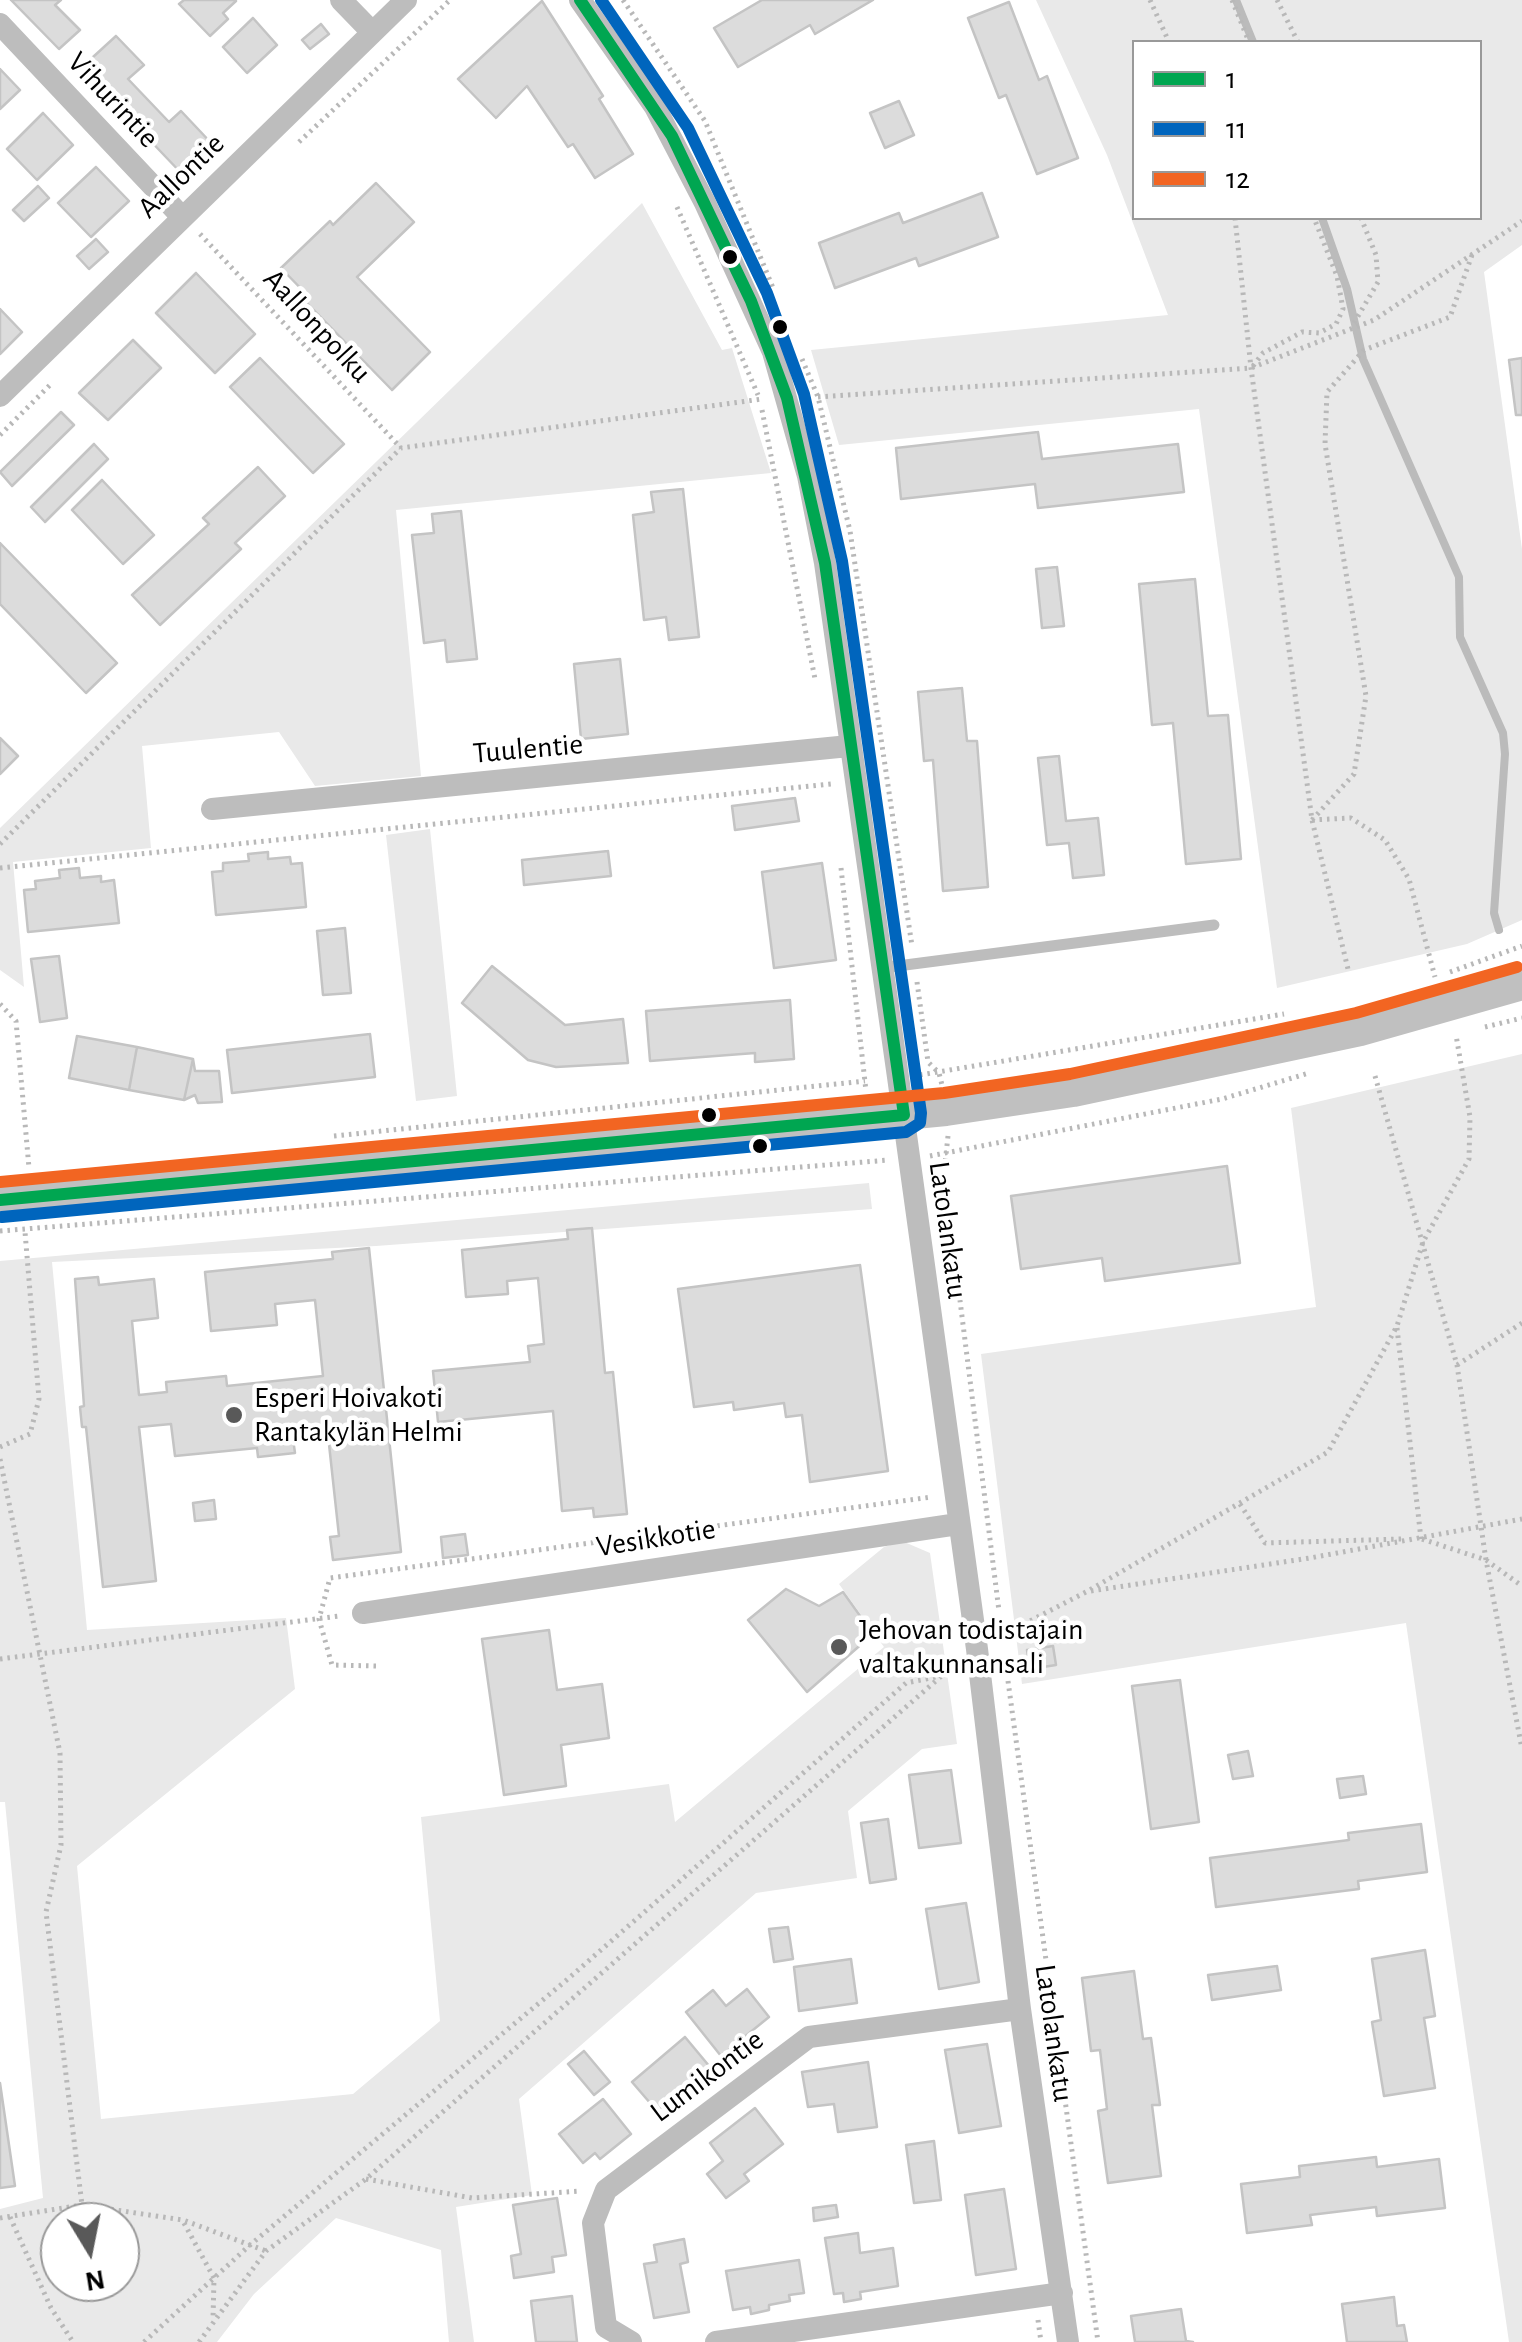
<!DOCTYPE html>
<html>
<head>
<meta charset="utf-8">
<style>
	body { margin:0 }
	#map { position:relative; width:1522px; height:2342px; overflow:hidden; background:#fff; font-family:"Alegreya Sans",sans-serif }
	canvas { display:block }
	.legend { position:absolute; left:1132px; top:40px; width:350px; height:180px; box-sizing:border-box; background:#fff; border:2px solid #999; margin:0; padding:12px 18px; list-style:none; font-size:30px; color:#000 }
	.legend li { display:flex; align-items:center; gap:20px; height:50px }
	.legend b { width:50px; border:2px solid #999 }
	.north { position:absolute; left:40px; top:2202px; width:100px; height:100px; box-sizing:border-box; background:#fff; border:2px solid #999; border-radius:50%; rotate:170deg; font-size:28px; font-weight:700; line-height:40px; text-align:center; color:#000 }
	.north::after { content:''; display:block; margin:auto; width:35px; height:45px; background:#595959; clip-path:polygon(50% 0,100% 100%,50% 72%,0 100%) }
</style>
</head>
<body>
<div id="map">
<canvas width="1522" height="2342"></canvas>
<ul class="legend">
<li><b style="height:12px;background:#00a651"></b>1</li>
<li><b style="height:12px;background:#0065bd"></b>11</li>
<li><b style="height:12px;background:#f26522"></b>12</li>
</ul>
<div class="north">N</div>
</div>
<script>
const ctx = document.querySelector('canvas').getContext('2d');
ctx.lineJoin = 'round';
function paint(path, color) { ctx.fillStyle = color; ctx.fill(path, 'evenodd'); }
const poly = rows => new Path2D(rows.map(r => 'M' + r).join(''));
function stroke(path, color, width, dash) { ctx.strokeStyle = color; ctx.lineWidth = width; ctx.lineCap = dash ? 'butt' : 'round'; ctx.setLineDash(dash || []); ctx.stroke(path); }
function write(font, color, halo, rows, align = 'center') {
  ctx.font = font + ' "Alegreya Sans",sans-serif'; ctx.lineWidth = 9; ctx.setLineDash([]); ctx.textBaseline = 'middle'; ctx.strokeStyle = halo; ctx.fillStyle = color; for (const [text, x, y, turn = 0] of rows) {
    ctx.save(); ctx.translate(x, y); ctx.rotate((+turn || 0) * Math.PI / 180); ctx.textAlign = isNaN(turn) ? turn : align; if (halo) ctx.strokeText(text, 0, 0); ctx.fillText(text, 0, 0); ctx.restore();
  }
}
paint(poly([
	[1036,0,1522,0,1522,245,1484,272,1522,549,1522,920,1467,944,1277,988,1199,409,839,445,811,350,1168,315,1107,155],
	[1134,42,1480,42,1480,218,1134,218],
	[642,203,722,350,732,348,771,473,396,510,421,776,315,786,279,732,142,746,151,848,13,862,24,987,0,970,0,828],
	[430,829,457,1096,416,1101,386,835],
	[1522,1054,1522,2342,1509,2342,1406,1623,1022,1684,981,1354,1316,1307,1291,1108],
	[869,1183,872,1209,376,1246,52,1262,87,1630,286,1618,295,1689,77,1866,101,2119,353,2094,440,2021,421,1817,669,1784,675,1822,884,1647,839,1584,884,1547,902,1541,930,1553,957,1744,922,1749,848,1811,857,1878,756,1893,519,2099,532,2195,456,2207,474,2342,449,2342,441,2250,336,2218,254,2294,217,2342,0,2342,0,2209,43,2198,5,1802,0,1802,0,1261],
	[60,2222,120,2222,120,2282,60,2282]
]), '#e9e9e9');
stroke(poly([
	[1236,0,1253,42],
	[1322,218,1347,289,1363,359,1459,577,1460,637,1503,733,1505,754,1494,913,1499,930]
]), '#bbb', 8);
const building = poly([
	[11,0,61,0,55,5,80,30,59,49,11,0],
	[184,0,235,0,236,1,223,13,228,19,210,36,179,4,184,0],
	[762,0,873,0,815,34,810,25,738,67,714,28,762,0],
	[542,1,603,96,599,99,633,154,595,178,573,144,568,147,527,86,496,118,458,79,542,1],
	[1009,2,1039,80,1047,76,1078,158,1037,174,1006,95,999,98,968,18,1009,2],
	[253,18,277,45,247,73,223,47,253,18],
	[321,24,329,34,310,49,302,40,321,24],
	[116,36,144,65,128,79,169,122,181,111,214,146,183,175,81,68,116,36],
	[0,69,20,90,0,109,0,69],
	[899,101,914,135,885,148,870,113,899,101],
	[43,113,73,145,37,180,7,149,43,113],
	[96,167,129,201,91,237,58,203,96,167],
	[376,183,414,222,357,277,430,352,392,390,305,301,309,297,281,268,330,221,333,225,376,183],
	[38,186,49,198,24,221,13,210,38,186],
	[982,193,998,237,919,266,916,258,835,288,819,243,899,213,903,223,982,193],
	[96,239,108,252,89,269,77,256,96,239],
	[196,273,255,334,215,373,156,313,196,273],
	[0,309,22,332,0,354,0,309],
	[133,340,161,368,108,420,79,393,133,340],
	[260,358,344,444,313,473,230,387,260,358],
	[1522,358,1522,415,1516,415,1509,360,1522,358],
	[61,412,74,425,12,486,0,472,61,412],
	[1038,432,1042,459,1178,444,1184,492,1038,508,1035,484,901,499,896,448,1038,432],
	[94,444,108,459,45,522,31,507,94,444],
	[258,467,285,496,235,543,241,549,160,625,132,595,209,524,203,518,258,467],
	[102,480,154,535,123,564,72,510,102,480],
	[683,489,699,637,669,640,666,617,644,620,633,515,654,512,651,492,683,489],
	[461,511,477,659,447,662,445,640,424,643,412,535,434,533,432,514,461,511],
	[0,543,117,663,86,693,0,604,0,543],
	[1057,567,1064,626,1042,628,1036,569,1057,567],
	[1195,579,1208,716,1228,715,1241,859,1186,864,1173,723,1152,725,1139,584,1195,579],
	[620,659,628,734,581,739,574,664,620,659],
	[962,688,967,741,977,741,988,887,943,891,933,760,924,761,918,692,962,688],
	[0,738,18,756,0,774,0,738],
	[1059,756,1066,821,1098,818,1104,875,1073,878,1069,843,1047,845,1038,758,1059,756],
	[795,798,799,821,735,830,732,806,795,798],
	[608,851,611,876,524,885,522,860,608,851],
	[268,852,268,859,290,857,291,864,302,863,306,907,216,915,212,872,223,871,223,863,249,861,248,854,268,852],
	[822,863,836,960,774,968,762,872,822,863],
	[79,868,80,878,101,876,101,882,114,880,119,923,28,932,24,890,36,889,35,881,60,878,59,870,79,868],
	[345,928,351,993,323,995,317,931,345,928],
	[59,956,67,1018,40,1022,31,959,59,956],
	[492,966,565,1025,623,1019,628,1063,556,1067,528,1060,462,1003,492,966],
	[790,1000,794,1059,755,1062,755,1053,650,1061,646,1011,790,1000],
	[370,1034,375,1077,232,1093,227,1050,370,1034],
	[77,1036,137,1047,129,1090,69,1078,77,1036],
	[137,1047,193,1059,184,1100,129,1090,137,1047],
	[193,1059,195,1071,219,1071,222,1102,198,1103,195,1095,184,1100,193,1059],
	[1227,1166,1240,1263,1105,1281,1102,1258,1021,1269,1011,1196,1227,1166],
	[592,1228,605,1373,613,1372,627,1514,594,1517,593,1508,562,1511,553,1411,438,1422,433,1371,530,1362,528,1346,544,1344,538,1278,507,1281,508,1294,466,1297,462,1250,568,1239,567,1230,592,1228],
	[369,1248,401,1552,333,1560,330,1537,339,1536,328,1435,293,1439,295,1453,258,1457,257,1448,175,1456,171,1424,139,1427,156,1581,103,1587,86,1427,82,1427,80,1407,84,1406,75,1279,98,1277,99,1285,154,1279,158,1318,132,1321,139,1395,167,1392,166,1382,226,1376,227,1386,323,1376,315,1300,275,1304,277,1325,211,1331,205,1272,333,1259,332,1252,369,1248],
	[860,1265,888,1471,810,1482,802,1415,786,1417,784,1403,734,1410,733,1402,694,1407,678,1289,860,1265],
	[214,1500,216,1519,195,1521,193,1503,214,1500],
	[465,1534,468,1555,443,1558,441,1537,465,1534],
	[786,1589,819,1606,843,1592,873,1634,807,1692,748,1620,786,1589],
	[549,1630,557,1690,602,1684,609,1738,561,1745,566,1786,504,1795,482,1639,549,1630],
	[1053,1646,1056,1665,1030,1669,1027,1650,1053,1646],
	[1180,1680,1199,1822,1151,1829,1132,1686,1180,1680],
	[1248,1751,1253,1776,1233,1779,1228,1755,1248,1751],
	[951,1770,961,1843,919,1848,909,1775,951,1770],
	[1363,1776,1366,1794,1340,1798,1337,1779,1363,1776],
	[888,1819,896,1879,870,1883,861,1823,888,1819],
	[1421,1824,1427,1872,1358,1881,1359,1889,1216,1907,1210,1858,1349,1840,1348,1833,1421,1824],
	[966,1903,979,1982,939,1989,926,1909,966,1903],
	[788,1927,793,1959,774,1962,769,1929,788,1927],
	[1425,1950,1435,2016,1424,2018,1435,2088,1384,2096,1372,2022,1381,2020,1372,1959,1425,1950],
	[851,1959,857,2003,799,2011,794,1967,851,1959],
	[1277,1966,1281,1990,1212,2000,1208,1975,1277,1966],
	[1134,1971,1143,2039,1151,2038,1160,2105,1152,2105,1161,2176,1108,2183,1098,2111,1107,2109,1100,2050,1091,2051,1082,1978,1134,1971],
	[747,1989,769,2017,721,2056,686,2012,713,1990,726,2006,747,1989],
	[685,2037,710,2067,657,2111,632,2082,685,2037],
	[987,2044,1001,2126,959,2133,945,2050,987,2044],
	[584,2051,610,2082,594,2095,568,2064,584,2051],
	[868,2062,877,2127,838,2132,834,2104,808,2107,802,2072,868,2062],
	[0,2083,15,2186,0,2188,0,2083],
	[603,2099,631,2134,600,2159,595,2153,583,2163,559,2134,603,2099],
	[755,2108,783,2144,744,2174,749,2181,726,2198,707,2174,723,2161,710,2143,755,2108],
	[934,2141,941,2200,914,2203,906,2145,934,2141],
	[1376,2157,1377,2167,1439,2159,1445,2208,1377,2216,1376,2207,1310,2215,1312,2225,1247,2233,1241,2184,1300,2177,1299,2166,1376,2157],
	[1004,2189,1016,2269,976,2275,965,2195,1004,2189],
	[557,2198,566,2255,552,2257,554,2272,514,2278,511,2256,521,2254,513,2205,557,2198],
	[836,2205,838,2217,814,2221,813,2208,836,2205],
	[858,2233,860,2253,893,2248,898,2286,860,2292,861,2299,844,2302,843,2293,834,2294,825,2238,858,2233],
	[684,2239,688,2262,680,2264,689,2312,654,2318,644,2264,657,2262,654,2245,684,2239],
	[799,2260,804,2293,789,2295,790,2301,769,2305,769,2310,751,2314,750,2307,733,2310,726,2271,799,2260],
	[572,2296,577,2342,536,2342,531,2301,572,2296],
	[1394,2297,1397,2326,1404,2325,1407,2342,1347,2342,1342,2304,1394,2297],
	[1181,2309,1186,2341,1193,2342,1135,2342,1131,2316,1181,2309]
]);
paint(building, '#dcdcdc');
stroke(building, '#c4c4c4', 2.5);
stroke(poly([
	[623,0,705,121,773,288],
	[1150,0,1169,42],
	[1232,0,1249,42],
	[1277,0,1298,42],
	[299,142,450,0],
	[677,207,758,395],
	[1235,218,1251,368,1312,820,1348,969],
	[200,234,401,448],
	[1354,323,1378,282,1376,255,1361,218],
	[802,359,818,397,850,531,912,946],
	[1253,366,1263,353,1302,332,1319,333,1336,324,1343,309,1337,276,1314,218],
	[818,397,1251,368,1374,320,1522,221],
	[762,410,815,679],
	[0,435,51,384],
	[1312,820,1354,774,1366,696,1325,444,1327,392,1364,350,1450,317,1472,255],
	[1312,820,1351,818,1385,840,1409,879,1435,977],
	[0,844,401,448,762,399],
	[0,868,831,784],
	[841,868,866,1091],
	[1450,972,1522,946],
	[917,982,928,1062,939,1073,942,1085],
	[0,1004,16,1021,29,1168],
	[1485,1027,1522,1018],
	[920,1075,1284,1014],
	[1375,1076,1457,1365,1486,1560,1522,1749],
	[334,1136,865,1081],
	[948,1136,944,1173,999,1611],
	[930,1156,1222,1099,1309,1073],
	[0,1231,889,1160],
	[1397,1328,1421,1539],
	[1457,1365,1522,1323],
	[0,1447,30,1434,39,1399,25,1232],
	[0,1459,60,1753,61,1845,46,1912,82,2205],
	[1240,1504,1265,1543,1401,1539],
	[1422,1539,1486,1560,1522,1586],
	[1091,1591,1310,1558,1522,1519],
	[997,1638,1086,1592,1328,1452,1397,1326,1423,1242,1469,1159,1470,1117,1456,1035],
	[0,1659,339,1616],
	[376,1666,332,1665,319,1619,330,1578,932,1497],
	[1008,1681,1098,2342],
	[366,2179,472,2198,581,2191],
	[10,2217,51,2308,73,2342],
	[0,2218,82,2205,183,2220,266,2251],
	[184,2223,214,2278,213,2319],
	[1038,2320,1041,2342],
	[144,2342,250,2245,569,1978,906,1683,936,1677],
	[199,2342,266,2251,366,2179,954,1665]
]), '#b8b8b8', 5, [2.5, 5]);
stroke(poly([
	[882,968,1214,925]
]), '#bdbdbd', 11);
stroke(poly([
	[341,0,372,32],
	[580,0,655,107,705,203,773,352,808,476,825,563,898,1077,977,1649,1020,2009,1068,2342],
	[0,24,182,217],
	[0,396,406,0],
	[212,809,849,746],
	[363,1613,958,1524],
	[631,2342,606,2327,593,2223,606,2190,809,2037,1020,2009],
	[716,2342,1062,2293]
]), '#bdbdbd', 22);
stroke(poly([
	[0,1200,946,1110,1073,1091,1360,1030,1522,984]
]), '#c0c0c0', 32);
stroke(poly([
	[0,1200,904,1115,825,563,787,398,751,301,672,136,580,0]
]), '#00a651', 12);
stroke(poly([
	[2,1217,906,1132,920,1123,921,1113,842,561,804,394,767,293,688,128,601,0]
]), '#0065bd', 12);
stroke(poly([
	[0,1182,944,1093,1070,1074,1356,1013,1517,967]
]), '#f26522', 12);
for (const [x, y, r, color] of [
	[730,257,9,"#000"],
	[780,327,9,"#000"],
	[709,1115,9,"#000"],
	[760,1146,9,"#000"],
	[234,1415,10,"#595959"],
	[839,1647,10,"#595959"]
]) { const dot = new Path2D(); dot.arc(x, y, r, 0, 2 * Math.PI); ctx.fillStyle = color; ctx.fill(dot); stroke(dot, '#fff', 4); }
write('30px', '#000', '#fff', [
	["Vihurintie",113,100,47],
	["Aallontie",181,176,-44],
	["Aallonpolku",317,326,47],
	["Tuulentie",528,749,-5],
	["Latolankatu",948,1230,82],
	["Vesikkotie",656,1538,-9],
	["Latolankatu",1054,2033,82],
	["Lumikontie",707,2076,-37]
]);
write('30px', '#000', '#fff', [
	["Esperi Hoivakoti",254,1398],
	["Rantakylän Helmi",254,1432],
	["Jehovan todistajain",859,1630],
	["valtakunnansali",859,1664]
], 'left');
</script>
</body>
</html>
